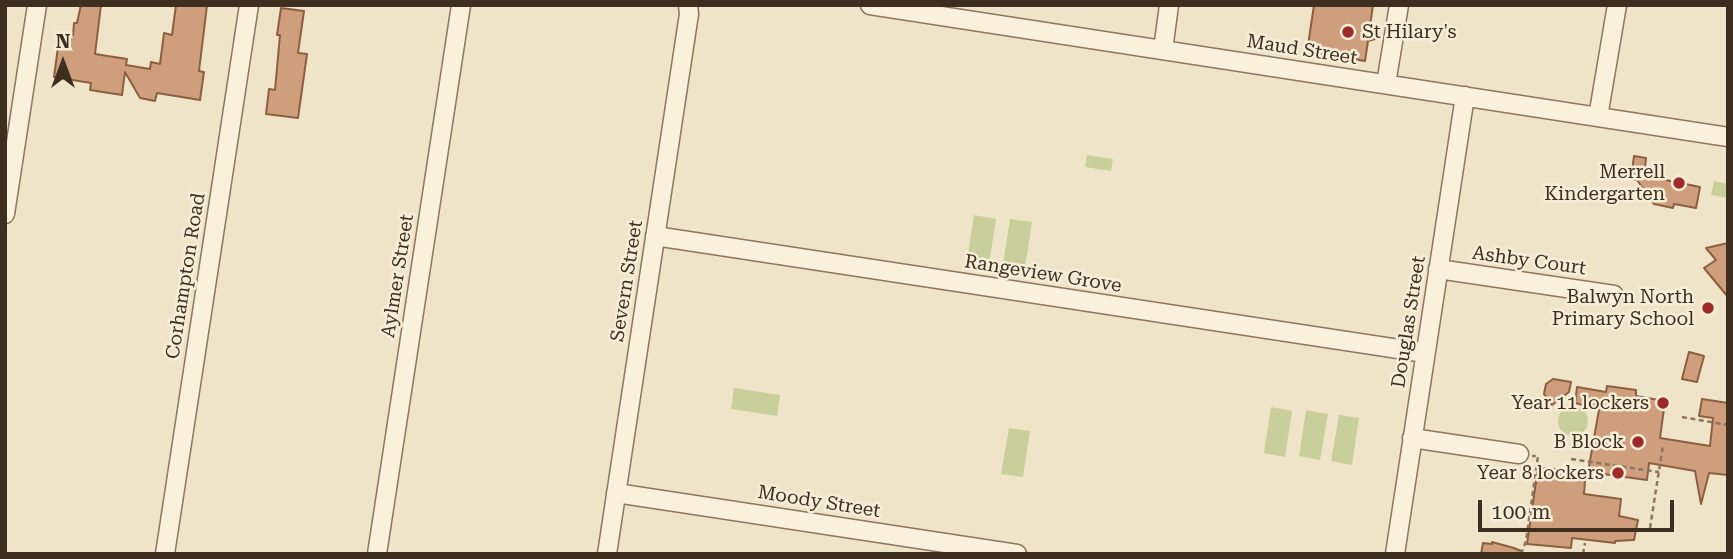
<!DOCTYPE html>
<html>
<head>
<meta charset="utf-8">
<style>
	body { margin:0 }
	#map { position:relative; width:1733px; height:559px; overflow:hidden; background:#f0e4c8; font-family:"Roboto Serif",serif }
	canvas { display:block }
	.frame { position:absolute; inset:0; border:7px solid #3d2e20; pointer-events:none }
	.north { position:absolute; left:28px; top:28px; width:70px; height:70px; -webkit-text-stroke:5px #f7eed8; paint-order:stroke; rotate:0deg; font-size:19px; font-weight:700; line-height:28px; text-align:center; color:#3d2e20 }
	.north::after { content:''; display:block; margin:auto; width:24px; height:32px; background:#3d2e20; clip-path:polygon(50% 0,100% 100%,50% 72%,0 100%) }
	.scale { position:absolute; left:1478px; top:500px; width:196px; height:32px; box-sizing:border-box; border:4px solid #3d2e20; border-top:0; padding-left:9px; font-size:21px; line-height:24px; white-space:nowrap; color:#3d2e20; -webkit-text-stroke:5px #f7eed8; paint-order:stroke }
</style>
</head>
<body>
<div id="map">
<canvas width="1733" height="559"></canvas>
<div class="frame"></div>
<div class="north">N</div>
<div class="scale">100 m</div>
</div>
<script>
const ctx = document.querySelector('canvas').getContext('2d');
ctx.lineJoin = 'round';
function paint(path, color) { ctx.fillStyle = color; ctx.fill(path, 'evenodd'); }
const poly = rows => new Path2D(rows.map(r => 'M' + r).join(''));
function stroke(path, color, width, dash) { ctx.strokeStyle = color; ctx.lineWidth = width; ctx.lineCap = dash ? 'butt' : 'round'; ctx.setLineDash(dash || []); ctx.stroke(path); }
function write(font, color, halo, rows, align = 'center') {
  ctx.font = font + ' "Roboto Serif",serif'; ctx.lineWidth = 5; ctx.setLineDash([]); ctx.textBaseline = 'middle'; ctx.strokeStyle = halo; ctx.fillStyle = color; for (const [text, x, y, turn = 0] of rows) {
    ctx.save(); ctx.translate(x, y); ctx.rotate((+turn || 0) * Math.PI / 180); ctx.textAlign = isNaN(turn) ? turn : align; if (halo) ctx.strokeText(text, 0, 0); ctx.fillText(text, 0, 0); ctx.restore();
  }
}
paint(poly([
	[1087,155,1113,159,1111,171,1085,167],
	[1714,181,1728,184,1728,198,1711,195],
	[974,215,996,219,989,264,967,261],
	[1010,219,1032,222,1025,268,1003,264],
	[734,388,780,395,777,416,731,409],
	'1558 421a15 15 0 1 1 30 0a15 15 0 1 1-30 0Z',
	[1271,407,1292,411,1285,457,1264,453],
	[1306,410,1328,414,1320,460,1299,456],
	[1339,415,1359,418,1352,465,1331,461],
	[1009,428,1030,431,1023,477,1001,474]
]), '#c9cf9b');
const building = poly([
	[81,5,101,5,95,54,127,59,126,65,150,69,151,62,160,64,164,33,172,35,176,5,207,5,199,71,204,72,200,100,157,93,155,101,140,98,125,72,122,95,90,90,91,83,54,77,58,47,62,47,64,35,73,35,74,23,77,23,81,5],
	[1314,5,1373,5,1369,34,1375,39,1368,41,1365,61,1307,52,1314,5],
	[281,8,304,11,298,53,307,54,298,118,266,114,269,89,275,90,280,35,277,35,281,8],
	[1634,156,1646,158,1645,168,1652,169,1651,177,1700,187,1696,208,1674,204,1673,208,1654,204,1637,180,1631,179,1634,156],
	[1728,243,1728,297,1704,268,1716,260,1706,248,1728,243],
	[1689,352,1704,356,1697,382,1682,379,1689,352],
	[1553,379,1571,382,1569,392,1552,405,1544,394,1546,384,1553,379],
	[1607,386,1636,390,1636,396,1665,401,1660,438,1710,446,1713,418,1699,416,1702,399,1728,403,1728,475,1709,473,1701,504,1695,471,1649,463,1647,480,1588,472,1600,404,1587,406,1575,403,1577,387,1606,392,1607,386],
	[1538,468,1555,469,1562,471,1562,477,1585,481,1584,494,1621,499,1619,516,1638,520,1634,540,1615,541,1615,543,1572,538,1571,548,1527,544,1538,468],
	[1492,542,1514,548,1521,551,1521,554,1481,554,1483,543,1492,544,1492,542]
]);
paint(building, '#cf9f7d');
stroke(building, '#8d5f41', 2);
const minor = poly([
	[870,5,1728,137],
	[1163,50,1169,5],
	[1386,84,1399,5],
	[1598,117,1617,5],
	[5,214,37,5],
	[655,236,1425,353],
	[1438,269,1614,295],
	[1412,438,1519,454],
	[616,493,1017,554],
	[165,554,249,5],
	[377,554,461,5],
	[607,554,689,14,688,5],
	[1395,554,1465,96]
]);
stroke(minor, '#8d765c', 21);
stroke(poly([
	[1682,417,1728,425],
	[1571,459,1659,472],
	[1650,528,1663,445],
	[1521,554,1526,541,1538,456,1532,456],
	[1583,554,1585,543]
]), '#8d765c', 2.5, [5, 3.5]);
stroke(minor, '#faf1dc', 18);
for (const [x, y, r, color] of [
	[1348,32,7,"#9e2a2b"],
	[1679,183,7,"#9e2a2b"],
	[1708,308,7,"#9e2a2b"],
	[1663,403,7,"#9e2a2b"],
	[1638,442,7,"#9e2a2b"],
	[1618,473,7,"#9e2a2b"]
]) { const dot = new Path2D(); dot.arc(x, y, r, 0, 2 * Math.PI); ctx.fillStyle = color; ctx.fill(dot); stroke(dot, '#f7eed8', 2.5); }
write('19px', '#3d2e20', '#f7eed8', [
	["St Hilary's",1362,32,"left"],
	["Merrell",1665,172],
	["Kindergarten",1665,194],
	["Balwyn North",1694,297],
	["Primary School",1694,319],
	["Year 11 lockers",1649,403],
	["B Block",1624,442],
	["Year 8 lockers",1604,473]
], 'right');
write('19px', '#3d2e20', '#f7eed8', [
	["Maud Street",1302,50,9],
	["Ashby Court",1529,261,8],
	["Rangeview Grove",1043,274,9],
	["Corhampton Road",186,276,-81],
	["Aylmer Street",398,276,-81],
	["Severn Street",627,281,-81],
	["Douglas Street",1409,322,-81],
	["Moody Street",819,502,9]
]);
</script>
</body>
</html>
